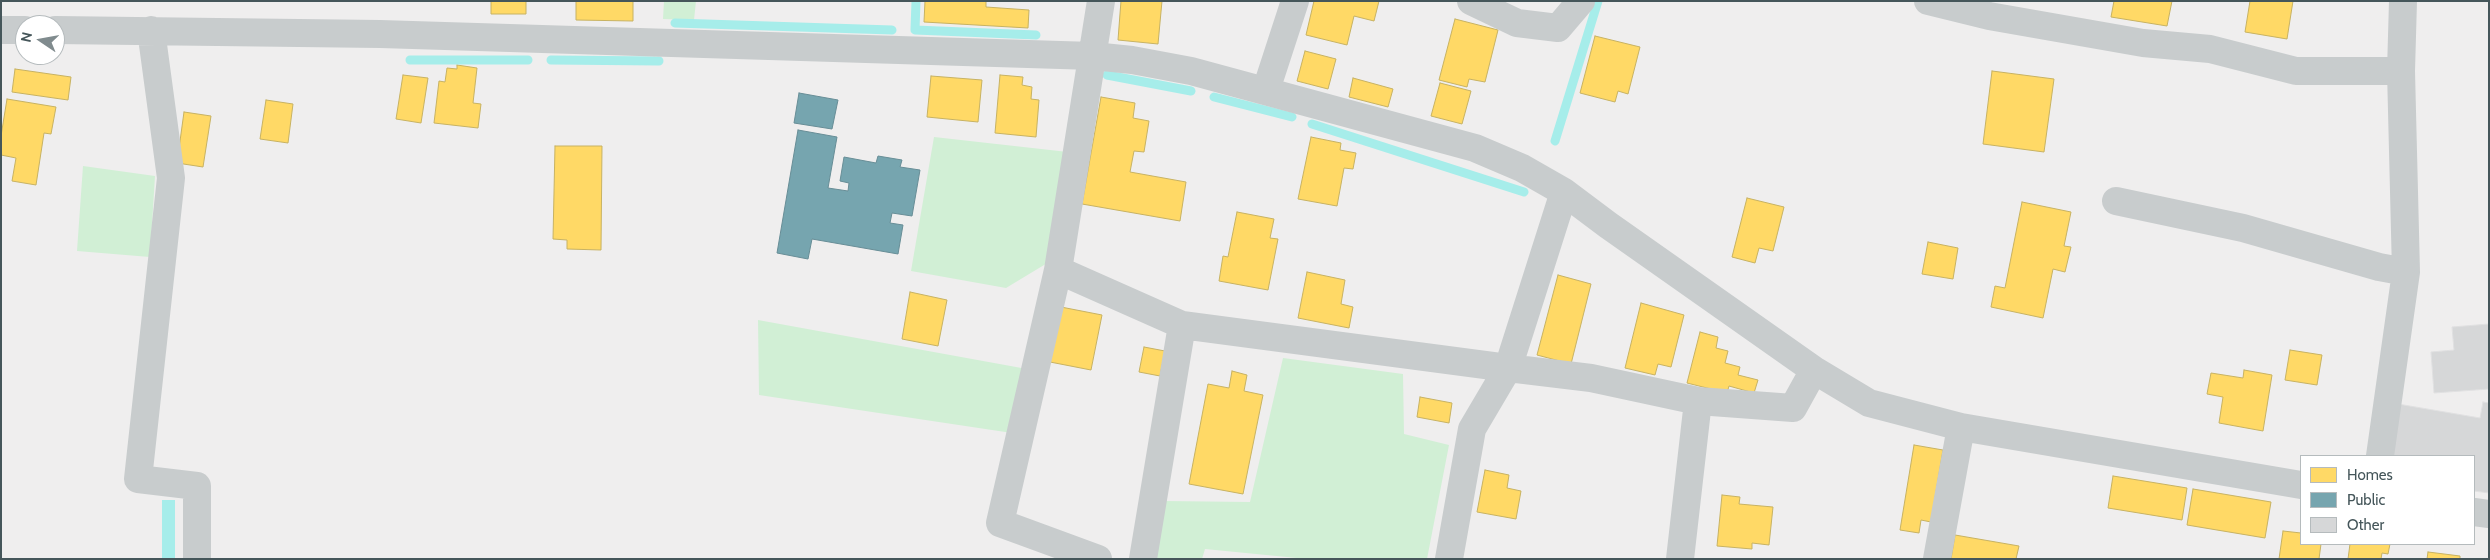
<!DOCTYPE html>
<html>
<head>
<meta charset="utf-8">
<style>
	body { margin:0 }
	#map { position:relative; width:2490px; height:560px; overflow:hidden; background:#efeeee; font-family:Cabin,sans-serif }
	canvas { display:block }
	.frame { position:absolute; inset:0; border:2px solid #45565a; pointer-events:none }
	.legend { position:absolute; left:2300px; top:455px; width:175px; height:90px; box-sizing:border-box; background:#fff; border:1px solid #b5bbbd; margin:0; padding:6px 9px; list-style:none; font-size:15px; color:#45565a }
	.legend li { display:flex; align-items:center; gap:10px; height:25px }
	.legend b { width:25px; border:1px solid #b5bbbd }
	.north { position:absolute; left:15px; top:15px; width:50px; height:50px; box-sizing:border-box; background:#fff; border:1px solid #b5bbbd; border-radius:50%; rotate:282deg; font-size:14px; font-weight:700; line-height:20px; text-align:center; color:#45565a }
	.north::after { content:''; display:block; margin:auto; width:18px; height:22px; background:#808b8e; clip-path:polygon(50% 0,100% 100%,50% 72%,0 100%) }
</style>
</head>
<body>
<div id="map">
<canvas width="2490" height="560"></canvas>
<div class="frame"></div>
<ul class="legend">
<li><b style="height:14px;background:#ffd966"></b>Homes</li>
<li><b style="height:14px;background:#76a5af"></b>Public</li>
<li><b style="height:14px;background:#d6d7d8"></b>Other</li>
</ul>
<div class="north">N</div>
</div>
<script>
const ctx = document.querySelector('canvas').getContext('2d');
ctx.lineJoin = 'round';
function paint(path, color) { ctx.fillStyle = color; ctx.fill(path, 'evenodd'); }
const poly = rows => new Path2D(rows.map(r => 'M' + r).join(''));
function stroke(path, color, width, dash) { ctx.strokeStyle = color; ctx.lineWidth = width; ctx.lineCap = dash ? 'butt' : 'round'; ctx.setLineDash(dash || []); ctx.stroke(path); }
paint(poly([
	[664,1,696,1,694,20,663,19],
	[934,137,1068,152,1049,262,1006,288,911,271],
	[83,166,155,176,150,257,77,251],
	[758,320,1027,369,1012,433,759,395],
	[1283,358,1403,374,1404,434,1449,445,1427,559,1307,559,1205,549,1202,559,1151,559,1164,501,1250,502]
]), '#d1efd5');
paint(poly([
	[162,500,175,500,175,559,162,559]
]), '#a6edea');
const homes = poly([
	[491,1,526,1,526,14,491,14,491,1],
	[576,1,633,1,633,21,576,20,576,1],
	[925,1,986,1,986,7,1029,10,1028,28,924,22,925,1],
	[1121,1,1162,1,1158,44,1118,40,1121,1],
	[1314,1,1379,1,1374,21,1354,16,1347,45,1306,35,1314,1],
	[2114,1,2172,1,2167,26,2111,17,2114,1],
	[2250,1,2293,1,2287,39,2245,32,2250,1],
	[1455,19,1498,30,1485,82,1469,79,1467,87,1439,80,1455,19],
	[1595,36,1640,47,1628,94,1618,91,1615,102,1580,93,1595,36],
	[1305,51,1336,59,1328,89,1297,81,1305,51],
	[457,65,477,68,473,103,481,104,478,128,434,123,439,81,445,82,447,68,457,69,457,65],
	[15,69,71,77,68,100,12,92,15,69],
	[1992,71,2054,79,2044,152,1983,144,1992,71],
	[403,75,428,78,421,123,396,119,403,75],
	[1000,75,1023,77,1022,85,1032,87,1031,99,1039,100,1036,137,995,133,1000,75],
	[931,76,982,80,978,122,927,117,931,76],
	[1353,78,1393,89,1388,107,1349,97,1353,78],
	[1440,83,1471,91,1462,124,1431,116,1440,83],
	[1101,97,1135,103,1133,118,1149,121,1144,152,1134,151,1130,172,1186,182,1180,221,1082,204,1101,97],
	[7,99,56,107,51,134,44,133,36,185,12,181,16,158,1,155,1,136,7,99],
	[266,100,293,104,288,143,260,139,266,100],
	[184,112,211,116,203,167,177,163,184,112],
	[1311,137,1341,143,1340,150,1356,153,1353,169,1344,168,1337,206,1298,199,1311,137],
	[555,146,602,146,601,250,567,249,567,240,553,239,555,146],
	[1747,198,1784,207,1773,251,1759,248,1755,263,1732,257,1747,198],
	[2022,202,2071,212,2064,246,2071,247,2065,272,2053,269,2043,318,1991,307,1995,286,2005,288,2022,202],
	[1237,212,1274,219,1270,238,1278,239,1268,290,1219,281,1223,256,1228,257,1237,212],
	[1928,242,1958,248,1953,279,1922,274,1928,242],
	[1307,272,1345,280,1341,304,1353,307,1349,328,1298,318,1307,272],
	[1558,275,1591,284,1571,364,1537,355,1558,275],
	[910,292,947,300,938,346,902,339,910,292],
	[1641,303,1684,315,1671,367,1658,364,1655,375,1625,368,1641,303],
	[1061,307,1102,315,1091,370,1050,362,1061,307],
	[1700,332,1718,337,1716,348,1728,351,1725,363,1740,367,1738,375,1758,380,1754,393,1729,386,1727,393,1687,383,1700,332],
	[1144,347,1165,351,1160,376,1139,372,1144,347],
	[2290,350,2322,355,2317,385,2285,380,2290,350],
	[2244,370,2272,375,2263,431,2219,423,2223,397,2207,394,2211,373,2243,378,2244,370],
	[1232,371,1247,375,1244,391,1263,395,1243,494,1189,484,1208,384,1229,388,1232,371],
	[1420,397,1452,403,1449,423,1417,417,1420,397],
	[1914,445,1943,450,1931,522,1921,520,1919,533,1900,530,1914,445],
	[1485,470,1509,475,1507,488,1521,491,1516,519,1477,512,1485,470],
	[2113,476,2187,488,2182,520,2108,508,2113,476],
	[2193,489,2271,502,2265,538,2187,525,2193,489],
	[1722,495,1740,497,1739,504,1773,507,1769,545,1752,543,1752,549,1717,546,1722,495],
	[2283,531,2301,533,2301,544,2321,544,2319,559,2279,559,2283,531],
	[1955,535,2019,546,2016,559,1951,559,1955,535],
	[2350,544,2390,544,2388,554,2382,553,2381,559,2348,559,2350,544],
	[2428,552,2460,556,2460,559,2427,559,2428,552]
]);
paint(homes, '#ffd966');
stroke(homes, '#c7b262', 1);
const public = poly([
	[799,93,838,100,832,129,794,123,799,93],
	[798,130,837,137,828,188,848,191,849,183,840,181,844,157,876,163,878,156,902,160,900,167,920,170,912,216,892,213,890,223,903,225,898,254,812,239,808,259,777,253,798,130]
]);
paint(public, '#76a5af');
stroke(public, '#678d96', 1);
stroke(poly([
	[916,1,915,30,1036,35],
	[675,23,892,30],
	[410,60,528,60],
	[551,60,659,61],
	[1107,75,1191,91],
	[1214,97,1292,117],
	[1312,124,1524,192],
	[1555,141,1598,1]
]), '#a6edea', 9);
const building = poly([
	[2489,324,2489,389,2434,393,2431,352,2454,350,2452,327,2489,324],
	[2483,402,2489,403,2489,493,2474,491,2474,456,2390,456,2398,404,2480,418,2483,402]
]);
paint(building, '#d6d7d8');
stroke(building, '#e0e0e1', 1);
stroke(poly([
	[1101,1,1058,270,1182,325,1508,368,1564,192],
	[1471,1,1517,23,1558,28,1581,1],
	[1928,1,1989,16,2143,43,2210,49,2296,71,2401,71],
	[1,30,25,30],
	[55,30,380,34,1093,56,1132,60,1191,71,1475,148,1522,168,1564,192,1608,225,1814,370,1869,403,1961,427,2301,485],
	[151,30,171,178,138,479,197,486,197,559],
	[1266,90,1295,1],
	[2116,201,2243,228,2379,267,2406,272],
	[1058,270,1000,523,1098,559],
	[2380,456,2406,272,2401,71,2403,1],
	[2474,512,2489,514],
	[1143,559,1182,325],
	[1449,559,1472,429,1508,368,1591,378,1698,401,1793,408,1814,370],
	[1680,559,1698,401],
	[1937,559,1961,427]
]), '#c8cccd', 28);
</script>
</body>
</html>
